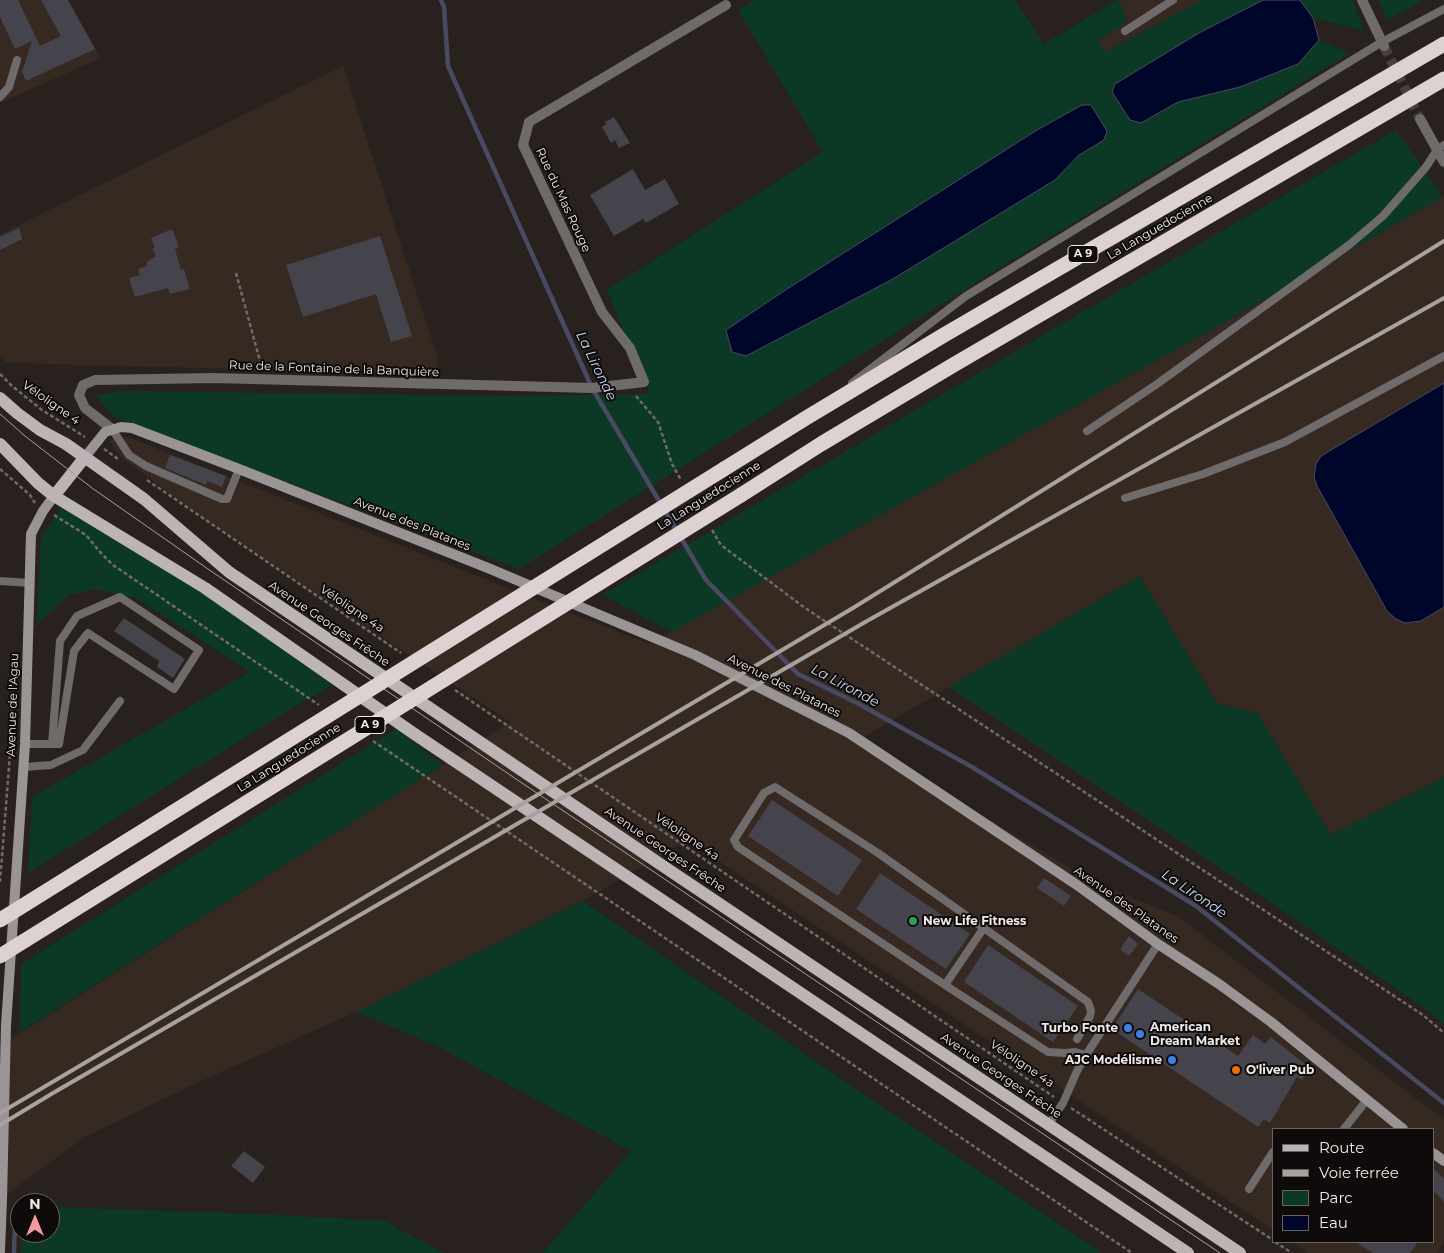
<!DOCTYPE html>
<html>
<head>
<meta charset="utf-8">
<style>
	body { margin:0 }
	#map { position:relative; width:1444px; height:1253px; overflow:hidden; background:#28211d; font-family:Montserrat,sans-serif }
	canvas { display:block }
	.legend { position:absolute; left:1272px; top:1128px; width:162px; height:115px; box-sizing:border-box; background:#0e0b0a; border:1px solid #686462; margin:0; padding:6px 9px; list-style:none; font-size:15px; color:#efeae7 }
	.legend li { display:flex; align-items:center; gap:10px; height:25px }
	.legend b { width:25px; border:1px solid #686462 }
	.north { position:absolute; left:10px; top:1193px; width:50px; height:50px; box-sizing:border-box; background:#0e0b0a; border:1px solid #686462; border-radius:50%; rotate:0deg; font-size:14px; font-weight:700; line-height:20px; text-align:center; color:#efeae7 }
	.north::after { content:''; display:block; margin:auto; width:18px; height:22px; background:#f49aa0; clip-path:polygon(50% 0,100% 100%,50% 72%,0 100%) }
</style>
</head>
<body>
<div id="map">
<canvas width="1444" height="1253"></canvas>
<ul class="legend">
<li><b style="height:6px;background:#bdb4b5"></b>Route</li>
<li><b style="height:6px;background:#a8a29f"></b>Voie ferrée</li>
<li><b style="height:14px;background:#0b3925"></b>Parc</li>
<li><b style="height:14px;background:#000629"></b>Eau</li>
</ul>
<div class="north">N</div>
</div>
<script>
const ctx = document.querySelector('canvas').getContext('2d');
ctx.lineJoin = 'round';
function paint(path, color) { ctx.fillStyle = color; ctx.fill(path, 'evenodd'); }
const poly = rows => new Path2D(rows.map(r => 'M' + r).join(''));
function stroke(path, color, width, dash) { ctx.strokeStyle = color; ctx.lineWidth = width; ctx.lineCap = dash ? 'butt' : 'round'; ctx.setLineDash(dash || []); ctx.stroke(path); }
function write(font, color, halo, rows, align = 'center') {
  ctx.font = font + ' Montserrat,sans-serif'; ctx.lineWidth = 4; ctx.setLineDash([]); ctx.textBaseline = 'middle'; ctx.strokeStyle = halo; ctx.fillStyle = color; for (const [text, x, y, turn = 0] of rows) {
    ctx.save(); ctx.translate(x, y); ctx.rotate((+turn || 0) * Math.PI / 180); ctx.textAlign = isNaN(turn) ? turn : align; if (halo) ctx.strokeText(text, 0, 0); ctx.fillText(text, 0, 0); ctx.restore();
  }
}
paint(poly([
	[0,0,68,0,101,58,0,103],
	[1119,0,1202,0,1104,53,1097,41,1127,22],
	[343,66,438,359,438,374,45,364,6,362,0,357,0,234],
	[1444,196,1444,777,1331,836,1257,713,1217,703,1140,576,857,741,1092,881,1179,917,1444,1120,1444,1241,1437,1253,1308,1253,1291,1242,1433,1242,1433,1129,1273,1129,1273,1230,687,840,583,901,356,1012,197,1083,85,1137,0,1199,0,1046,510,722,199,515,121,457,109,441,125,436,649,644,1243,312]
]), '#352922');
paint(poly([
	[755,0,1015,0,1044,44,1117,0,1119,0,1127,22,1098,41,1104,53,1202,0,1263,0,1199,33,1112,92,1130,120,1141,123,1178,102,1240,87,1298,64,1319,40,1350,53,985,277,519,569,116,418,96,396,117,391,501,396,650,394,607,290,823,152,738,10],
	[1037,130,1104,140,1079,155,1054,180,891,280,747,355,726,330,784,291],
	[1300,0,1352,0,1364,31,1313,18],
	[1378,0,1423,0,1388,20],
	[1396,130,1443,197,1243,312,672,632,602,595,1055,328],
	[62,507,215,601,332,685,299,704,28,873,32,797,250,672,136,598,95,589,69,595,37,625,41,537],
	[1140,576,1217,703,1257,713,1331,835,1444,777,1444,1024,1427,1010,1207,859,949,687],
	[396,729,443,765,20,1032,21,964],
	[583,901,866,1096,1102,1253,543,1253,631,1151,437,1046,356,1012],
	[50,1207,259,1214,384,1221,444,1253,21,1253,22,1233,50,1233]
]), '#0b3925');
const water = poly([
	[1263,0,1300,0,1313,18,1319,40,1298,64,1240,87,1178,102,1141,123,1130,120,1112,92,1115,84,1199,33,1263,0],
	[1082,105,1091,105,1107,131,1104,140,1079,155,1055,180,891,280,746,356,732,352,726,330,784,291,1037,130,1082,105],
	[1444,383,1444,607,1421,621,1405,623,1396,619,1387,611,1317,486,1314,477,1316,464,1321,456,1444,383]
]);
paint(water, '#000629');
stroke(water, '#484a62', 1);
stroke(poly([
	[441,0,444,7,448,66,592,388,706,580,798,674,859,704,972,767,1196,906,1444,1103],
	[14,1253,15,1223]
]), '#484a62', 4.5);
paint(poly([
	[0,0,18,0,40,46,61,36,41,0,68,0,95,49,26,81,22,72,32,41,15,49,0,17],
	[614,117,630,143,619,148,615,140,611,143,602,127,606,124,605,122],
	[633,169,645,190,665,179,679,204,646,223,643,219,614,236,590,195],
	[19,228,22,239,0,250,0,237],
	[172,229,179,247,175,249,181,270,184,269,190,289,170,294,168,288,135,297,129,278,140,275,138,269,147,266,147,262,156,256,152,249,155,248,151,238],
	[380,236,412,336,391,342,376,294,303,317,286,265],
	[170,455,226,476,222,487,207,481,206,485,165,468],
	[124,618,185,659,173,678,157,667,159,661,114,631],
	[772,800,862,860,838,896,748,836],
	[880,873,970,934,946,969,856,909],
	[1044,878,1071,896,1064,906,1037,888],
	[1129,936,1138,944,1129,956,1120,950],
	[988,945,1078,1006,1053,1042,964,982],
	[1138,989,1238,1056,1253,1035,1265,1044,1271,1037,1310,1068,1302,1080,1297,1077,1270,1123,1264,1119,1258,1127,1112,1029],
	[244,1151,265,1167,253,1183,231,1166],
	[1433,1169,1444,1178,1444,1202,1433,1190],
	[1356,1242,1418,1242,1410,1253,1373,1253]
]), '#45444c');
stroke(poly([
	[1384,46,1420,119]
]), '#463f3b', 10, [10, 5]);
stroke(poly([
	[236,273,260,361,260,368],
	[0,374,12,386,42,410,85,437],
	[636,396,658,422,672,464,681,480],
	[104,449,118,459],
	[0,469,30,495,35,503],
	[147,480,401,653],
	[54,515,86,535,100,552,113,565,319,705],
	[712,530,721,545,805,608,1423,1015,1444,1033],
	[455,690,1054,1097],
	[373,741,1132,1253],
	[0,882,9,767,13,699],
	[1071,1108,1273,1240],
	[1275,1242,1292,1253]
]), '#716a67', 2.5, [4, 2.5]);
stroke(poly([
	[1125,31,1173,0],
	[0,97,9,87,17,60],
	[852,383,966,296,1382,42,1444,9],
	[112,429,129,455,146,466,222,499,227,499,239,469],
	[1087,431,1157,384,1349,245,1383,216,1426,167,1437,150,1444,145],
	[1125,498,1203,474,1285,442,1444,356],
	[0,581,30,583],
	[25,744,59,744,74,651,88,633,174,689,199,650,120,597,77,616,60,641,52,744],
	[24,767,51,765,83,750,120,701],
	[945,985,983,929],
	[1077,1039,1090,1016,1091,1011,1088,1002,878,853,775,787,764,793,734,840,738,847,945,985,1048,1052,1065,1053,1075,1052,1086,1055],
	[1049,1124,1063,1103,1077,1071,1086,1055,1158,944],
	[1344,1129,1366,1101],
	[1249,1189,1273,1152]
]), '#6f6b6b', 8);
stroke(poly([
	[1362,0,1384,46],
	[1420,119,1444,162],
	[112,429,85,408,79,395,83,385,95,380,214,378,592,388,644,382,630,348,602,312,523,145,529,122,726,5]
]), '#6f6b6b', 10);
stroke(poly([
	[85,457,105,432,121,427,132,428,239,469,488,568,695,655,849,733,1077,885,1158,944,1219,984,1271,1022,1403,1129],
	[1433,1153,1444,1161],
	[0,1251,2,1200,6,1025,25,744,31,534,43,511,54,496]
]), '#9b9495', 10);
stroke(poly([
	[0,398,17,413,40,430,66,444,144,499,229,572,663,866,1240,1253],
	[0,444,38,483,54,496,205,588,413,733,1188,1253],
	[54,496,85,457]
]), '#bdb4b5', 12);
stroke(poly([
	[724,469,806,418,944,335,1444,44],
	[741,495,821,444,955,364,1444,79]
]), '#ddd1d2', 15);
stroke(poly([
	[0,414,25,436,92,488,208,569,516,779,1220,1253]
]), '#a8a29f', 1);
stroke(poly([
	[0,1113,853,608,1444,241],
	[0,1125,53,1093,867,621,1444,298]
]), '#a8a29f', 4);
stroke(poly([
	[0,920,724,469],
	[0,956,741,495]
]), '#ddd1d2', 15);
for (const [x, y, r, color] of [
	[913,921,5,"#2e9e5b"],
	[1128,1028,5,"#3f7fe0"],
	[1140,1034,5,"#3f7fe0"],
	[1172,1060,5,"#3f7fe0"],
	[1236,1070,5,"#e8710a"]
]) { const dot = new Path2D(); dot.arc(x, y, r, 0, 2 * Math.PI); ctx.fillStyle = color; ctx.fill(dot); stroke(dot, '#0e0b0a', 2); }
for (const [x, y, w] of [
	[1083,254,30],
	[370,725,30]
]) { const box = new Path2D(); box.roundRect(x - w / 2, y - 8.5, w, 17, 4); ctx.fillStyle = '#0e0b0a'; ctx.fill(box); stroke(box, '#efeae7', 1); }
write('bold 11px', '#efeae7', null, [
	["A 9",1083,254],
	["A 9",370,725]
]);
write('12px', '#efeae7', '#0e0b0a', [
	["Rue du Mas Rouge",563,200,65],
	["La Languedocienne",1160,227,-30],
	["Rue de la Fontaine de la Banquière",334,369,2],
	["Véloligne 4",51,403,35],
	["La Languedocienne",709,496,-32],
	["Avenue des Platanes",412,524,22],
	["Véloligne 4a",352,609,34],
	["Avenue Georges Frêche",329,624,34],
	["Avenue des Platanes",784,686,27],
	["Avenue de l'Agau",13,705,-88],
	["La Languedocienne",289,758,-32],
	["Véloligne 4a",687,837,34],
	["Avenue Georges Frêche",665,850,34],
	["Avenue des Platanes",1126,905,35],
	["Véloligne 4a",1022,1064,34],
	["Avenue Georges Frêche",1001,1076,34]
]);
write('bold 12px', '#efeae7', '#0e0b0a', [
	["New Life Fitness",923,921],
	["American",1150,1027],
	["Dream Market",1150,1041],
	["Turbo Fonte",1118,1028,"right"],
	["AJC Modélisme",1162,1060,"right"],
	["O'liver Pub",1246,1070]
], 'left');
write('italic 14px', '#c5d8f3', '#0e0b0a', [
	["La Lironde",596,366,64],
	["La Lironde",845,686,28],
	["La Lironde",1194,894,34]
]);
</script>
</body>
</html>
